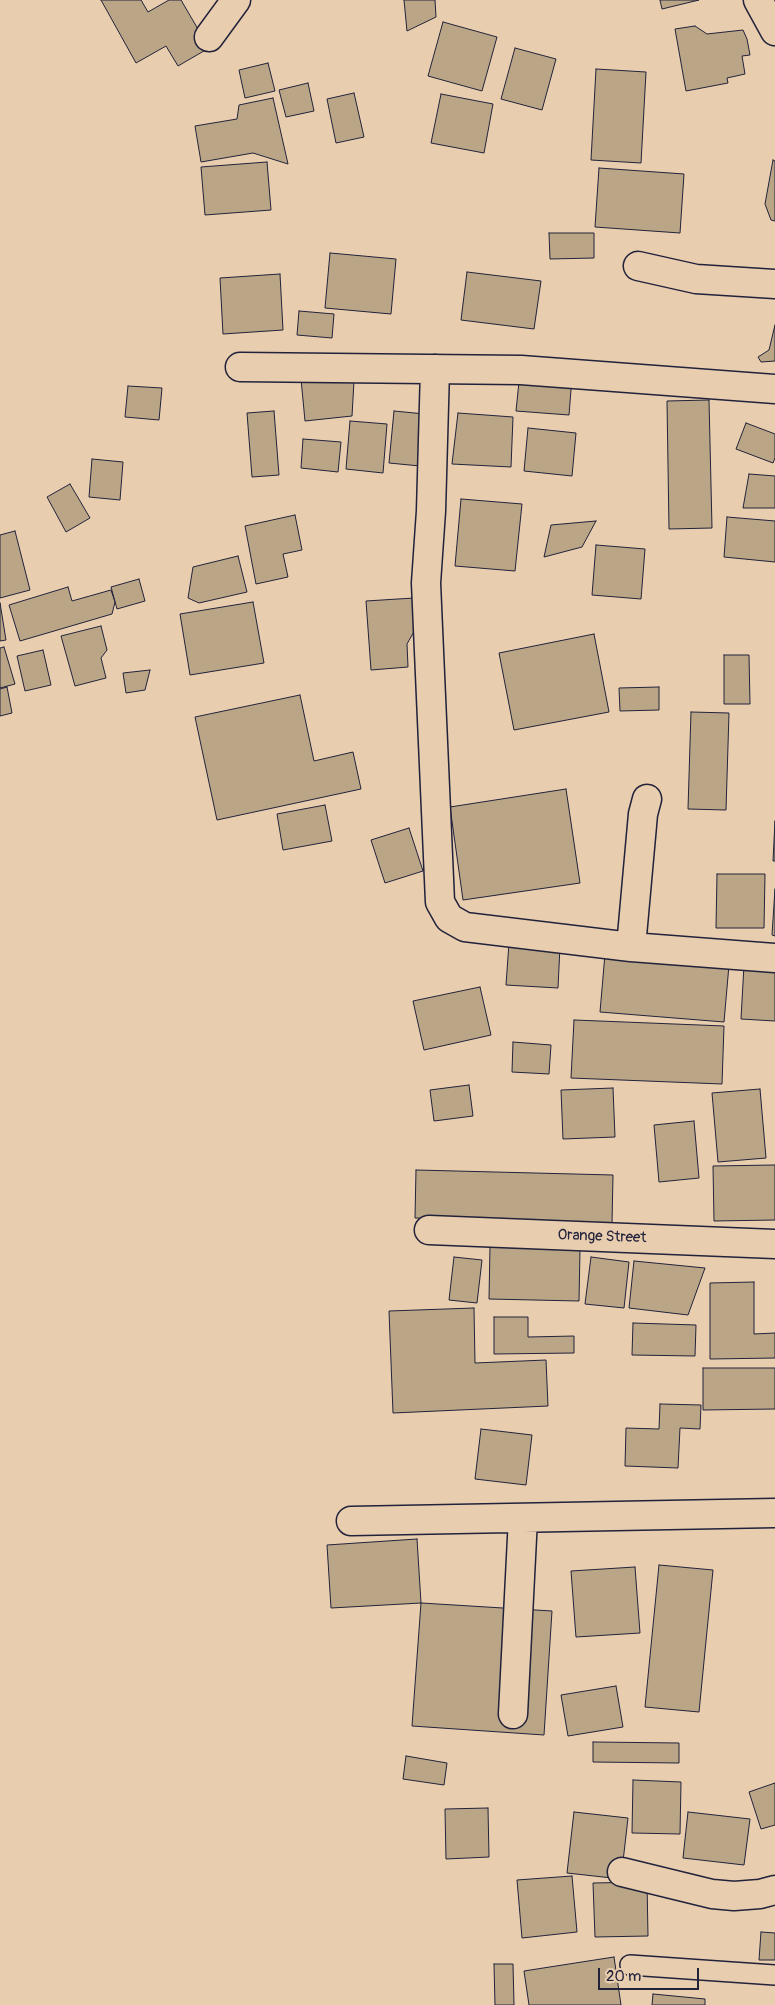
<!DOCTYPE html>
<html>
<head>
<meta charset="utf-8">
<style>
	body { margin:0 }
	#map { position:relative; width:775px; height:2005px; overflow:hidden; background:#e8cdaf; font-family:Pangolin,sans-serif }
	canvas { display:block }
	.scale { position:absolute; left:598px; top:1968px; width:101px; height:22px; box-sizing:border-box; border:2px solid #22223b; border-top:0; padding-left:6px; font-size:15px; line-height:18px; white-space:nowrap; color:#22223b; -webkit-text-stroke:4px #e8cdaf; paint-order:stroke }
</style>
</head>
<body>
<div id="map">
<canvas width="775" height="2005"></canvas>
<div class="scale">20 m</div>
</div>
<script>
const ctx = document.querySelector('canvas').getContext('2d');
ctx.lineJoin = 'round';
function paint(path, color) { ctx.fillStyle = color; ctx.fill(path, 'evenodd'); }
const poly = rows => new Path2D(rows.map(r => 'M' + r).join(''));
function stroke(path, color, width, dash) { ctx.strokeStyle = color; ctx.lineWidth = width; ctx.lineCap = dash ? 'butt' : 'round'; ctx.setLineDash(dash || []); ctx.stroke(path); }
function write(font, color, halo, rows, align = 'center') {
  ctx.font = font + ' Pangolin,sans-serif'; ctx.lineWidth = 4; ctx.setLineDash([]); ctx.textBaseline = 'middle'; ctx.strokeStyle = halo; ctx.fillStyle = color; for (const [text, x, y, turn = 0] of rows) {
    ctx.save(); ctx.translate(x, y); ctx.rotate((+turn || 0) * Math.PI / 180); ctx.textAlign = isNaN(turn) ? turn : align; if (halo) ctx.strokeText(text, 0, 0); ctx.fillText(text, 0, 0); ctx.restore();
  }
}
const building = poly([
	[101,0,141,0,148,12,169,0,181,0,209,48,178,66,166,46,136,63,101,0],
	[404,0,435,0,436,17,407,31,404,0],
	[660,0,699,0,662,9,660,0],
	[443,22,497,37,482,91,428,76,443,22],
	[695,26,707,34,743,30,747,39,750,55,742,56,745,74,727,78,728,83,686,91,675,29,695,26],
	[515,48,556,59,542,110,501,99,515,48],
	[268,63,275,91,245,98,239,70,268,63],
	[596,69,646,72,641,163,591,160,596,69],
	[308,83,314,111,286,117,279,90,308,83],
	[354,93,364,137,336,143,327,99,354,93],
	[441,94,493,104,484,153,431,143,441,94],
	[273,98,288,164,253,153,201,162,195,126,237,119,239,105,273,98],
	[773,160,775,161,775,221,771,220,765,204,773,160],
	[267,162,271,210,205,215,201,167,267,162],
	[599,168,684,174,680,233,595,227,599,168],
	[549,233,594,233,594,258,550,259,549,233],
	[330,253,396,259,391,314,325,308,330,253],
	[467,272,541,281,534,329,461,320,467,272],
	[280,274,283,330,223,334,220,278,280,274],
	[299,311,334,314,332,338,297,335,299,311],
	[775,325,775,361,761,362,758,357,769,350,775,325],
	[520,372,572,377,569,415,516,411,520,372],
	[301,379,354,381,352,416,305,421,301,379],
	[128,386,162,388,159,420,125,417,128,386],
	[709,400,712,528,669,529,667,401,709,400],
	[274,411,279,475,252,477,247,413,274,411],
	[394,411,425,414,420,466,389,463,394,411],
	[458,413,513,417,511,467,452,464,458,413],
	[350,421,387,424,383,473,346,469,350,421],
	[746,423,775,434,775,458,773,463,736,449,746,423],
	[528,428,576,433,572,476,524,471,528,428],
	[303,439,341,442,338,472,301,468,303,439],
	[92,459,123,462,120,500,89,497,92,459],
	[749,474,775,476,775,508,743,508,749,474],
	[70,484,90,518,66,532,47,497,70,484],
	[461,499,522,504,515,571,455,566,461,499],
	[295,515,302,550,283,554,288,577,256,584,245,526,295,515],
	[727,517,775,521,775,562,724,557,727,517],
	[596,521,582,547,544,557,551,525,596,521],
	[15,531,30,590,0,598,0,535,15,531],
	[596,545,645,549,641,599,592,595,596,545],
	[238,556,247,592,199,603,188,598,193,567,238,556],
	[139,579,145,601,117,609,111,587,139,579],
	[68,587,72,601,111,590,115,602,112,614,20,641,9,605,68,587],
	[414,598,416,628,407,644,408,667,371,670,366,601,414,598],
	[253,602,264,663,190,675,180,614,253,602],
	[0,603,6,640,0,641,0,603],
	[101,626,107,650,101,658,106,678,75,686,61,636,101,626],
	[594,634,609,712,514,730,499,653,594,634],
	[4,647,15,684,0,688,0,648,4,647],
	[43,650,51,685,25,691,17,656,43,650],
	[724,655,749,655,750,704,724,704,724,655],
	[150,670,145,690,126,693,123,673,150,670],
	[7,687,12,713,0,716,0,689,7,687],
	[659,687,659,710,620,711,619,688,659,687],
	[300,695,314,761,353,752,361,789,217,820,195,717,300,695],
	[691,712,729,713,726,810,688,809,691,712],
	[566,789,580,883,463,900,450,807,566,789],
	[325,805,332,841,283,850,277,814,325,805],
	[775,821,775,861,773,861,775,821],
	[409,828,423,871,385,883,371,840,409,828],
	[717,874,765,874,764,928,716,928,717,874],
	[775,889,775,936,772,935,775,889],
	[509,943,560,946,558,988,506,985,509,943],
	[605,954,729,965,724,1022,600,1012,605,954],
	[744,965,775,967,775,1021,741,1019,744,965],
	[480,987,491,1035,424,1050,413,1001,480,987],
	[574,1020,724,1026,722,1084,571,1078,574,1020],
	[513,1042,551,1045,549,1074,512,1072,513,1042],
	[469,1085,473,1116,434,1121,430,1090,469,1085],
	[613,1088,615,1137,563,1139,561,1090,613,1088],
	[760,1089,766,1158,718,1162,712,1093,760,1089],
	[694,1121,699,1178,659,1182,654,1125,694,1121],
	[775,1165,775,1220,714,1221,713,1166,775,1165],
	[416,1170,613,1175,612,1223,415,1218,416,1170],
	[490,1247,580,1250,579,1301,489,1299,490,1247],
	[454,1257,482,1260,477,1303,449,1300,454,1257],
	[591,1257,629,1262,624,1308,585,1304,591,1257],
	[634,1261,705,1268,688,1315,629,1308,634,1261],
	[754,1282,754,1334,775,1333,775,1358,710,1359,710,1283,754,1282],
	[474,1308,475,1363,546,1360,548,1406,393,1413,389,1311,474,1308],
	[494,1317,528,1317,528,1337,574,1336,574,1353,494,1354,494,1317],
	[633,1323,696,1325,695,1356,632,1355,633,1323],
	[703,1368,775,1368,775,1409,703,1410,703,1368],
	[660,1404,701,1405,700,1429,680,1428,678,1468,625,1466,626,1428,659,1429,660,1404],
	[481,1429,532,1435,526,1485,475,1479,481,1429],
	[417,1539,421,1603,331,1608,327,1545,417,1539],
	[659,1565,713,1570,699,1712,645,1707,659,1565],
	[635,1567,640,1633,576,1637,571,1571,635,1567],
	[421,1603,552,1611,544,1735,412,1726,421,1603],
	[616,1686,623,1727,568,1736,561,1695,616,1686],
	[593,1742,679,1743,679,1763,593,1762,593,1742],
	[406,1756,447,1763,444,1785,403,1779,406,1756],
	[633,1780,681,1782,680,1834,632,1833,633,1780],
	[775,1783,775,1825,761,1829,749,1792,775,1783],
	[488,1808,489,1857,446,1859,445,1809,488,1808],
	[574,1812,628,1818,621,1879,567,1873,574,1812],
	[688,1812,750,1819,744,1865,683,1858,688,1812],
	[572,1876,577,1932,522,1938,517,1880,572,1876],
	[647,1882,648,1936,595,1937,593,1883,647,1882],
	[761,1932,775,1933,775,1960,759,1960,761,1932],
	[614,1957,621,2005,529,2005,524,1971,614,1957],
	[494,1964,513,1964,514,2005,495,2005,494,1964],
	[653,1994,705,1999,705,2005,652,2005,653,1994]
]);
paint(building, '#baa687');
stroke(building, '#22223b', 1);
const service = poly([
	[630,1965,775,1975]
]);
const minor = poly([
	[758,0,775,31],
	[209,37,236,0],
	[638,266,696,279,775,284],
	[240,367,521,370,775,389],
	[435,369,431,511,426,583,440,902,449,918,465,927,631,947,775,958],
	[631,947,643,814,647,799],
	[429,1230,775,1244],
	[351,1521,775,1513],
	[513,1714,523,1518],
	[622,1872,712,1894,734,1896,760,1894,775,1890]
]);
stroke(service, '#22223b', 22);
stroke(minor, '#22223b', 31);
stroke(service, '#e8cdaf', 19);
stroke(minor, '#e8cdaf', 28);
write('15px', '#22223b', '#e8cdaf', [
	["Orange Street",602,1237,2]
]);
</script>
</body>
</html>
